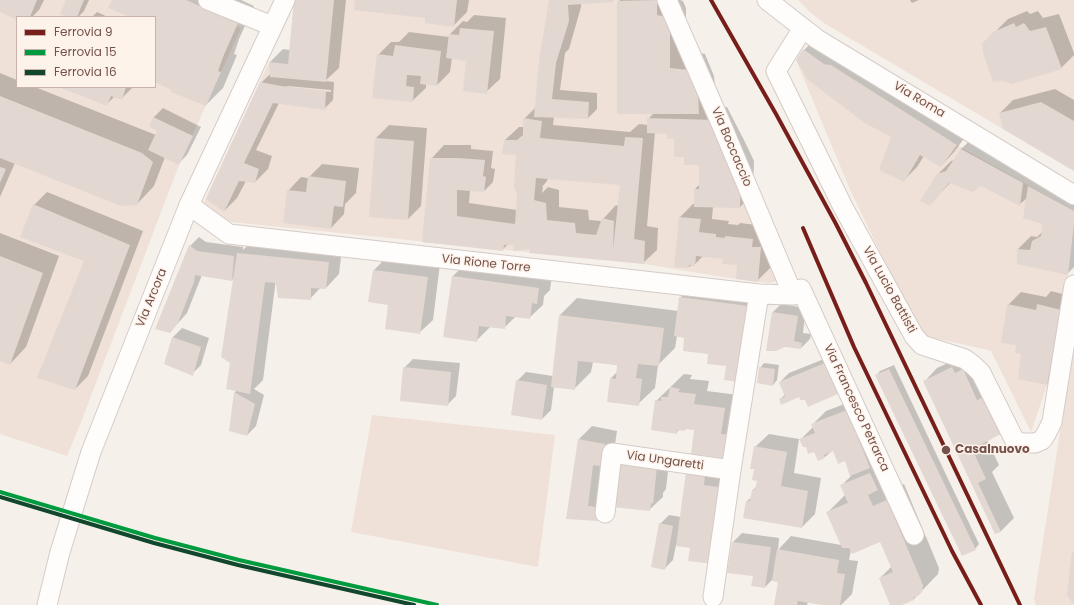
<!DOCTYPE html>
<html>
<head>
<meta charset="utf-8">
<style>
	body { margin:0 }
	#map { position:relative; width:1074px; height:605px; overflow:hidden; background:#f6f0ea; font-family:Poppins,sans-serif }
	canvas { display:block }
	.legend { position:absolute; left:16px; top:16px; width:140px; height:72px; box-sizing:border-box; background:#fef3eb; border:1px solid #c7b3ab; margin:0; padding:5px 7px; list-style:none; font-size:12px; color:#74524b }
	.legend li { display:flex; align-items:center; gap:8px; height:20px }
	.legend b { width:20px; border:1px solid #c7b3ab }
</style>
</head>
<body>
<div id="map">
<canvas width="1074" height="605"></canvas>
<ul class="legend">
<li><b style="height:5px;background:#771e1b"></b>Ferrovia 9</li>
<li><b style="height:5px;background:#009b3e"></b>Ferrovia 15</li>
<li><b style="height:5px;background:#11472c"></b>Ferrovia 16</li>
</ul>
</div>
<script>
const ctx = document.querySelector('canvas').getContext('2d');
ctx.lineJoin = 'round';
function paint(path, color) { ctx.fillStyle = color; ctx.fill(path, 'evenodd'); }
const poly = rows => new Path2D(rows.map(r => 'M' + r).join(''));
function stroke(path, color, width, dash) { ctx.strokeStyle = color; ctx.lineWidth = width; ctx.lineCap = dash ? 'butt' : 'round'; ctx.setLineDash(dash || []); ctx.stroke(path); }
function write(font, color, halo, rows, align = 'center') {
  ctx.font = font + ' Poppins,sans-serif'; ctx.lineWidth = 3; ctx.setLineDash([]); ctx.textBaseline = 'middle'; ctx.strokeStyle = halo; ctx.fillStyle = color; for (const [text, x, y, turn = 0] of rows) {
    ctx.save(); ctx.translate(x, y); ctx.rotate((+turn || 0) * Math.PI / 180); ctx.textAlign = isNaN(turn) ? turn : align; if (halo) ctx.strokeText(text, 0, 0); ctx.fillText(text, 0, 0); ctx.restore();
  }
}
paint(poly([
	[0,0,182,0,241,28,179,165,83,417,67,456,0,434],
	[17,17,155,17,155,87,17,87],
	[294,0,662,0,778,281,769,283,736,279,644,264,231,222,203,204,269,62,288,64],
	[798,0,1074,0,1074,171,824,23,811,13],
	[803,49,823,64,831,65,957,145,1074,211,1074,225,1068,275,1047,385,1031,432,991,351,988,350,920,335,851,192,796,60],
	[1074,342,1074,605,1036,605,1034,599],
	[372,415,555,435,538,567,351,532]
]), '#efe1d8');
paint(poly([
	[0,0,44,0,39,10,32,17,17,17,17,19,0,11],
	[67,0,89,0,84,11,78,17,68,17],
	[113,0,241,0,254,6,239,39,234,54,237,55,223,88,206,105,155,81,155,17,127,17,128,15],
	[295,0,346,0,339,68,325,81,334,82,333,100,324,109,279,103,256,150,272,156,268,169,255,182,246,181,237,198,224,211,261,83,271,73,270,62,283,49,290,50],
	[287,86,331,90,331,92,287,88],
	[356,0,469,0,467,12,454,25,427,18],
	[550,0,613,0,581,3,581,7,569,49,565,53,560,90,597,93,597,109,588,118,554,117,553,125,630,132,639,124,648,125,648,119,654,113,618,2,620,0,680,0,683,1,686,8,686,51,705,54,714,76,716,96,706,107,727,107,745,142,754,161,753,194,740,207,713,206,712,219,729,221,728,224,738,225,740,223,766,226,774,234,771,267,757,281,738,264,724,258,703,256,694,265,692,265,689,267,680,217,693,204,695,204,695,189,700,184,700,164,685,156,675,138,668,133,655,132,647,226,658,228,657,250,643,263,515,245,508,244,503,249,423,242,431,159,444,145,471,145,471,149,493,151,491,168,495,169,493,182,484,191,470,190,469,203,517,210,517,154,505,140,519,127,524,127,524,119,536,107],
	[548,178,621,184,618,206,616,205,603,219,602,221,589,220,588,210,559,207,559,190,548,187,542,193,543,187,542,187,547,181],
	[910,0,919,0,912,3],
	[1027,11,1030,14,1038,11,1043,18,1059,14,1074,53,1074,55,1061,68,983,44,1008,19],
	[97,12,108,17,92,17],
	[474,15,506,18,500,79,486,92,467,60,452,58,450,72,437,85,426,84,426,88,412,101,378,55,391,42,399,42,409,32,449,37,450,34,463,21,467,22],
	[813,41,969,132,954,152,941,166,924,156,917,167,904,180,892,137,797,60,804,50],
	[0,73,17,80,17,87,35,87,156,135,159,130,150,126,154,117,163,108,201,127,187,155,178,164,165,157,154,186,137,204,15,163,0,197],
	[61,87,133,87,121,99,115,96,107,104],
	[1055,89,1074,100,1074,170,1000,113,1013,100],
	[389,125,427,128,421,206,408,219,376,138],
	[975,136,1035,170,1034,182,1042,173,1074,191,1074,267,1067,274,1018,249,1031,236,1037,237,1042,232,1043,223,1028,197,1019,205,981,185,951,182,929,205,938,174,951,161,955,160,961,149],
	[322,164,359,168,356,193,345,204,344,214,331,228,288,191,301,177,308,178],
	[47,192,143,231,88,376,75,389,85,260,34,205],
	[0,233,59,256,26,347,10,364,0,360],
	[199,237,206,242,243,247,243,250,252,241,342,249,339,274,326,288,321,287,310,299,276,279,263,380,254,389,264,395,256,426,247,435,230,430,235,392,237,390,232,363,235,277,232,280,202,275,187,313,170,332,190,246],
	[387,257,440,264,433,320,419,333,389,304,369,301,374,270],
	[466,263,552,275,550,290,544,296,543,305,529,318,516,316,504,328,490,327,477,340,445,336,453,276],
	[693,285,760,293,727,366,685,337,677,336,675,348,658,365,655,388,638,404,611,378,618,371,618,365,593,362,591,372,574,389,554,387,551,410,542,419,517,381,526,372,553,376,560,315,577,298,678,311,680,298],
	[1051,291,1074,297,1060,371,1047,384,1022,353,1017,344,1008,305,1021,292,1046,297],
	[781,304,806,308,803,333,811,334,810,339,801,348,785,346,772,313],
	[182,328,209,338,201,365,192,374,165,363,173,337],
	[834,355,846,385,837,393,806,399,800,396,780,399,786,394,780,382,789,373],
	[966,355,991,388,987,440,999,465,992,472,1014,518,1001,531,995,533,924,382,937,368],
	[413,359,460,363,456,396,447,405,404,368],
	[764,363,779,365,777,380,773,385,760,368],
	[894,365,979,544,975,549,876,376,880,371],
	[684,374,692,375,690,379,709,381,707,391,738,395,742,445,695,429,686,428,680,429,676,433,656,401],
	[860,398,890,490,904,484,939,568,938,574,914,599,900,605,891,605,880,578,892,566,881,541,851,550,849,560,858,561,852,594,841,605,828,605,808,602,807,605,775,605,779,581,772,580,765,587,754,576,733,542,742,533,779,538,778,550,791,536,841,545,828,512,845,495,841,486,851,476,845,460,833,450,825,457,819,460,815,450,807,446,801,439,813,427,812,425,826,411],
	[592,426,617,431,614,451,670,454,666,489,663,493,663,497,649,510,613,506,611,507,597,520,568,518,579,439],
	[769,434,799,439,794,473,821,478,815,514,802,527,747,501,752,497,753,490,757,486,758,480,755,468,755,447],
	[687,473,737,475,691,547,676,545,673,560,664,569,660,524,669,515,681,517]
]), '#0003');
paint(poly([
	[0,0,37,0,30,17,17,17,17,20,0,12],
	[66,0,84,0,77,17,66,17,60,14],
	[112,0,186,0,238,23,223,57,218,71,221,72,206,106,171,92,172,90,155,82,155,17,126,17,127,16,108,8],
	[294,0,334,0,326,82,270,77,269,62,288,64],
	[355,0,457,0,454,27,425,23,425,18,354,10],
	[549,0,613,0,613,2,568,5,569,21,556,63,552,99,589,102,588,119,534,117,539,60],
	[657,0,657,15,666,17,670,25,670,68,689,70,698,93,699,114,617,114,617,1],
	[1014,23,1016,27,1024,23,1030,31,1046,27,1062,69,1012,84,1003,81,993,82,983,53,982,44,993,32],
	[460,28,494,31,487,94,463,91,466,61,446,58,449,34,459,35],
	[395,45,441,51,437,86,420,84,421,76,407,75,406,86,414,87,413,102,372,98,377,54,393,56],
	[803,49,824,64,831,65,957,145,941,167,920,155,904,182,879,170,891,137,865,123,808,80,796,60],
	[260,82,281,86,326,91,325,110,273,103,244,163,259,169,255,183,239,181,224,212,206,199],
	[59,87,126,87,122,100,111,96,107,106],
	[0,96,142,153,153,162,137,205,121,206,0,158],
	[1041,102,1074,121,1074,171,1003,129,999,113],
	[153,117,193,136,179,165,148,150,157,131,149,126],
	[523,118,542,121,540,138,624,146,625,137,643,138,634,239,645,241,644,264,529,253,530,249,513,251,514,245,504,245,503,251,422,242,430,158,458,158,485,160,483,176,486,177,484,192,457,190,457,216,515,224,517,194,514,187,516,155,502,154,504,140,517,140,523,135],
	[536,178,620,185,613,249,614,221,602,218,596,235,576,233,575,223,547,220,546,203,534,200],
	[647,118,714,120,741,175,740,208,694,207,694,189,699,189,699,165,684,165,684,157,674,157,674,139,667,139,667,134,647,133],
	[375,138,414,141,408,220,369,217],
	[961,149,1023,183,1020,206,981,186,973,192,949,183,930,206,920,201,937,174,946,171],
	[0,167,6,169,0,183],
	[308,176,346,181,343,207,334,206,331,229,283,223,287,190,306,192],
	[1028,186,1074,211,1074,225,1068,275,1017,264,1017,249,1030,250,1032,241,1041,236,1042,224,1023,218],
	[33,204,130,245,75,390,37,378,84,261,20,237],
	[679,217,701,219,699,232,716,234,716,237,725,238,725,236,753,239,752,247,761,247,758,282,736,279,737,265,722,264,723,259,696,256,695,266,689,265,689,268,674,267],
	[189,245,197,251,234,256,232,281,195,275,194,282,178,323,170,333,155,329],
	[237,253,329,262,326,289,311,288,311,300,278,298,276,283,265,282,250,394,226,389,230,363,221,357],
	[0,256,43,273,10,365,0,361],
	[373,270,428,277,420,334,385,329,388,305,368,302],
	[452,276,539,288,537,304,532,303,530,319,506,316,505,329,479,326,477,342,443,337],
	[679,297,748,306,738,382,724,380,726,366,707,364,708,354,683,351,684,338,674,336],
	[1007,304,1036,310,1037,304,1061,310,1047,385,1018,379,1021,354,1015,353,1016,345,1001,343],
	[772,312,798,316,794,341,802,343,801,349,785,347,776,351,766,351],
	[559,315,664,328,659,366,638,364,636,378,642,379,639,406,607,402,610,378,616,379,617,365,578,361,575,390,551,387],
	[172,337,201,347,193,376,164,364],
	[825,363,838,394,808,407,805,400,800,400,799,397,781,405,779,399,785,397,779,382],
	[403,367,451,372,448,406,400,401],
	[759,367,775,369,773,386,757,383],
	[952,367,955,373,963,369,977,400,984,397,1001,434,972,449,986,479,978,483,1001,532,995,534,923,381],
	[889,369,976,550,962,556,875,375],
	[516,380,547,385,542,420,511,415],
	[670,387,680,389,678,392,696,394,694,404,725,408,721,434,733,435,729,459,691,454,694,430,686,429,684,431,677,430,677,434,651,430,655,400,661,401,661,397,668,397],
	[234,392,255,404,247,436,229,431],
	[847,410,870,468,850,476,845,461,838,464,833,451,824,455,825,458,818,461,814,452,808,454,806,447,803,447,799,439,815,433,811,424],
	[578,439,605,444,601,466,593,465,588,506,598,507,598,521,566,519],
	[754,446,787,452,781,486,808,491,802,528,743,518,746,501,750,501,752,490,755,490,757,481,752,480,754,469,750,469],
	[619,463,657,467,653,504,651,503,650,511,612,507],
	[686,472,705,475,704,485,725,488,714,564,688,561,690,548,676,546],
	[870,473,878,490,868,495,873,506,887,500,923,585,922,592,919,595,913,598,914,600,902,605,890,605,879,578,893,572,880,542,852,554,849,548,842,548,826,512,848,503,840,485],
	[659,523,673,526,665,570,651,567],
	[732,542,771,547,765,588,751,586,753,576,727,573],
	[777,549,839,560,837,573,845,574,840,605,822,605,798,601,797,605,774,605,778,582,772,581],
	[1072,551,1074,552,1074,605,1067,595]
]), '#e3d7d2');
const street = poly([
	[208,0,272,26],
	[667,0,722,126,793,295],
	[767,0,817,39,1074,195],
	[803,28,776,71,843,207,914,336,922,345,965,359,974,366,981,373,1014,439,1020,443,1035,443,1042,440,1046,434,1052,422,1074,285],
	[189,205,229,234,759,294,793,295],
	[793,295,801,289,914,535],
	[605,513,612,453,731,470],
	[713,597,731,470,759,294],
	[47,605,60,552,91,452,189,205,285,0]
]);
stroke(street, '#d5cbc7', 21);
stroke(street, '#fefdfc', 19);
stroke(poly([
	[711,0,776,114,836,224,866,283,1020,605],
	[803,228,854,347,952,551,981,605]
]), '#771e1b', 4);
stroke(poly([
	[0,492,155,538,239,560,437,605]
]), '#009b3e', 4);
stroke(poly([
	[0,497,154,543,238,565,414,605]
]), '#11472c', 4);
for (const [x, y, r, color] of [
	[946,450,5,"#74524b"]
]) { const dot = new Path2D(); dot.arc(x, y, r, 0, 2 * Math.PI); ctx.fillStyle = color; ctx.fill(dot); stroke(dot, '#fef3eb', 1.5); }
write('12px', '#74524b', '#fef3eb', [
	["Via Roma",919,100,31],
	["Via Boccaccio",731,147,67],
	["Via Rione Torre",486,264,6],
	["Via Lucio Battisti",889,290,61],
	["Via Arcora",152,298,-68],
	["Via Francesco Petrarca",856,408,65],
	["Via Ungaretti",665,461,8]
]);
write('bold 12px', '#74524b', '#fef3eb', [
	["Casalnuovo",955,450]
], 'left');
</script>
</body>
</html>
